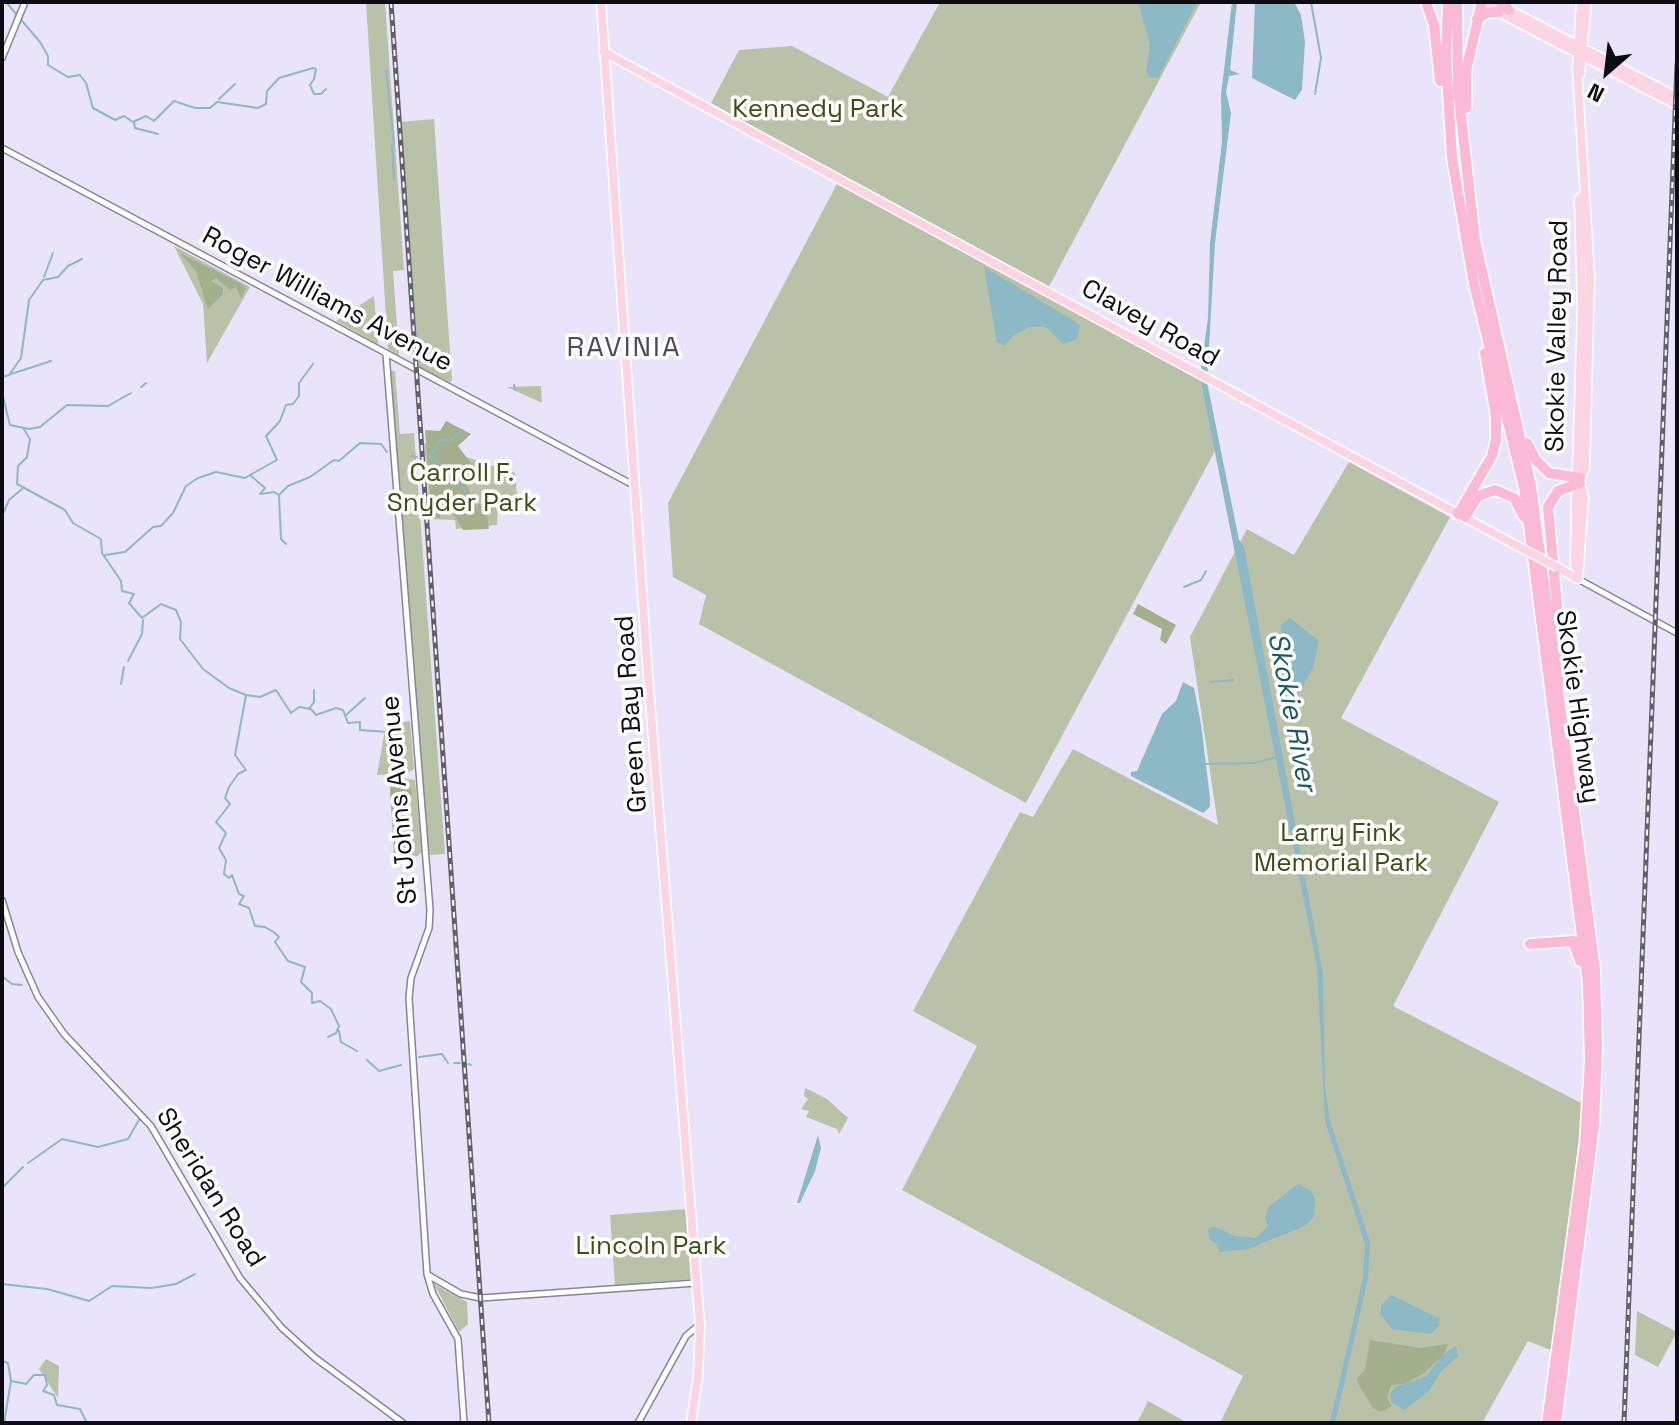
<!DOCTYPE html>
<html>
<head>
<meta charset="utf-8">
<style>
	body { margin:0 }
	#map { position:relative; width:1679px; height:1425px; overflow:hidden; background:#e9e4fa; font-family:"Space Grotesk",sans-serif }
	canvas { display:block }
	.frame { position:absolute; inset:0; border:4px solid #0d0c12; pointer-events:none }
	.north { position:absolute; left:1567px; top:32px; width:80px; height:80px; -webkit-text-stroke:6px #fff; paint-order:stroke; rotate:208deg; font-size:22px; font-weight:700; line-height:32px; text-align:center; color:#0d0c12 }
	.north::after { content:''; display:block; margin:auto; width:28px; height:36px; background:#0d0c12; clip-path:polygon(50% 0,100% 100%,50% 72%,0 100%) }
</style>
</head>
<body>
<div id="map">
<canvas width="1679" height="1425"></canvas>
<div class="frame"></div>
<div class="north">N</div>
</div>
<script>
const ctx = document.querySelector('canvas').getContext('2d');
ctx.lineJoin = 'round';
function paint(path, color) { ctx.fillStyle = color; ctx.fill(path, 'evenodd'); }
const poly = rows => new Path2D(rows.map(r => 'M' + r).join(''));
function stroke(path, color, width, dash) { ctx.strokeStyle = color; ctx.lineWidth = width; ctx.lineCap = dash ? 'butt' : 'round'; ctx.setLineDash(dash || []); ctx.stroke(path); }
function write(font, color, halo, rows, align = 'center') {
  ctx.font = font + ' "Space Grotesk",sans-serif'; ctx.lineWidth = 7; ctx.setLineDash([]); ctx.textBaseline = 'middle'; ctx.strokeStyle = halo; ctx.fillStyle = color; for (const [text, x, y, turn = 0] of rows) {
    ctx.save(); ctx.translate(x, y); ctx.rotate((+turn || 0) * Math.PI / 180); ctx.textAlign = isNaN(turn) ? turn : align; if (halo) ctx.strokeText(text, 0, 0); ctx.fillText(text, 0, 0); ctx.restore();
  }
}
paint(poly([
	[366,2,385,2,404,270,393,271,399,355,388,349],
	[940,2,1201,2,1045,294,1200,377,1216,449,1026,803,699,624,706,595,673,577,668,503,837,184,845,177,711,103,739,50,792,46,888,97],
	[434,119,452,381,449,382,419,367,401,122],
	[174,246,250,287,207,363,203,304],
	[374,296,378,344,336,321],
	[391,371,395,371,400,434,414,433,445,854,428,855],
	[541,386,542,403,507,387],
	[424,443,515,473,518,507,498,508,497,525,456,529,455,520,431,519],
	[1349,462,1450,517,1341,718,1499,802,1393,1006,1583,1104,1553,1351,1528,1341,1482,1423,1220,1423,1243,1376,902,1190,977,1046,913,1011,1020,812,1033,817,1073,749,1218,825,1190,637,1247,529,1294,555],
	[410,721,414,769,406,774,377,775,386,724],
	[401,778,415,780,422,851,418,856,394,857,390,782],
	[805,1088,827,1099,848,1118,839,1134,837,1129,806,1117,809,1111,801,1109,808,1099,804,1096],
	[687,1209,692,1279,615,1285,610,1215],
	[434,1284,467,1302,468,1324,459,1332],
	[1637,1311,1677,1332,1658,1367,1635,1355],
	[46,1359,59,1366,58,1398,39,1369],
	[1148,1401,1188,1423,1137,1423]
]), '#b9c1a8');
paint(poly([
	[180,253,242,284,246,288,241,298,236,287,230,290,216,278,211,281,223,288,223,294,208,309,196,271],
	[446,421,471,434,458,446,473,466,463,478,477,507,479,503,486,509,488,504,498,503,487,515,489,529,463,530,449,507,449,501,444,498,439,500,440,518,432,516,425,430,440,431],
	[1138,604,1176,625,1166,644,1160,640,1162,629,1133,614],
	[404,783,411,789,412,794,403,806,410,827,404,835,404,850,395,855,390,791,391,785],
	[1370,1340,1420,1348,1448,1344,1444,1354,1424,1373,1404,1384,1391,1385,1387,1399,1392,1406,1381,1412,1373,1408,1358,1384,1357,1378,1365,1370]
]), '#a4af8d');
paint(poly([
	[1138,2,1197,2,1158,78,1150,78,1146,72,1150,44],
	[1232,2,1237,2,1230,70,1240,74,1229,76,1226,92,1231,113,1215,243,1207,382,1239,540,1244,547,1323,975,1325,1087,1330,1121,1370,1242,1368,1278,1335,1423,1330,1423,1363,1278,1365,1244,1325,1121,1317,966,1200,377,1208,318,1210,243,1222,142,1221,95],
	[1255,2,1294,2,1301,15,1305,42,1302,90,1295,100,1252,78],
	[984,267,1076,322,1080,326,1077,339,1063,344,1046,327,1029,327,1014,335,1005,345,997,343],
	[1290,618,1319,641,1313,668,1294,702,1284,697,1276,659,1282,637,1281,625],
	[1183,682,1194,688,1201,724,1210,798,1210,807,1203,813,1131,776,1131,772,1137,771,1162,714,1176,701],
	[818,1135,821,1148,815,1171,800,1203,797,1203],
	[1298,1184,1311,1191,1315,1200,1314,1216,1307,1225,1248,1249,1219,1252,1217,1244,1209,1239,1208,1229,1213,1226,1235,1236,1256,1238,1268,1226,1265,1217,1269,1207],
	[1391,1295,1440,1319,1439,1326,1430,1334,1392,1329,1380,1314,1381,1306],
	[1456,1346,1458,1356,1441,1371,1429,1391,1404,1410,1392,1403,1390,1394,1395,1387,1427,1376,1439,1358]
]), '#8db8c5');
stroke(poly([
	[6,2,40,42,48,56,48,65,68,77,80,75,86,83,93,108,115,120,124,116,133,122,146,116,154,121,174,101,195,108,210,108,217,102,258,108,266,104,267,91,279,78,313,68,316,69,314,79,310,85,314,94,321,94,326,89],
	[1311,2,1321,58,1315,94],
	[386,71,394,144],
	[219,99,235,84],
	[134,123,135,128,158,134],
	[392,145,394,180],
	[44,277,53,253],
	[11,374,51,361],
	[2,377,9,375,21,358,29,300,43,280,58,277,68,266,82,259],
	[514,385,515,390],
	[141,387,146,383],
	[2,393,10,425,29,429,40,427,67,405,108,406,131,393],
	[23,428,30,439,27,457,18,466,17,484,65,510,73,523,101,539,102,553,121,581,122,591,134,594,129,603,142,618,161,604,176,610,181,622,180,639,203,669,229,688,246,695,260,697,276,690,291,713,299,707,311,709,316,715,336,708,343,710,348,723,360,722,360,730,401,733],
	[412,456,417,457],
	[432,457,455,476,464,488,466,500],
	[429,458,441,439,450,441,462,430],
	[250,475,277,460,266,436,280,421,286,405,293,404,299,396,299,383,313,364],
	[279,496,281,539,286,544],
	[2,516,9,500,22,489],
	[105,555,125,552,153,527,161,526,173,513,186,486,198,478,216,472,245,478,250,475,265,488,260,494,274,492,279,495,288,486,310,477,334,460,339,461,360,443,381,444,387,452],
	[1184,587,1201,580,1206,571],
	[128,661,142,634,143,620],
	[1211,682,1233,680],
	[121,684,124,667],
	[246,695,235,755,246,770,238,774,229,787,225,798,230,804,216,822,226,833,219,848,226,860,224,874,229,878,232,875,239,894,244,896,239,904,249,908,255,926,265,927,275,933,279,937,275,942,288,961,305,967,301,982,312,993,312,1003,320,1001,331,1009,339,1026,336,1033,328,1037],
	[309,709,314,702,314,690],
	[346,715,365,698],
	[1204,764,1254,763,1278,757],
	[2,976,12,984,22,985],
	[339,1031,341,1042,357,1051],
	[419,1057,442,1054,448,1063],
	[367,1060,379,1071,401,1065],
	[454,1063,460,1063],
	[468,1064,471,1065],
	[28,1163,62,1139,98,1147,128,1139,140,1118],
	[2,1188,23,1167],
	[2,1284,47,1289,89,1301,112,1286,151,1288,176,1284,195,1274],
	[2,1361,8,1363,11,1381,26,1384,34,1375,45,1375,47,1385,43,1391,54,1395,57,1405,80,1409,87,1423],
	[4,1423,11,1381]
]), '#8db8c5', 2);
const minor = poly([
	[2,58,25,2],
	[2,148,635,486],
	[386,354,430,910,429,928,411,978,409,998,427,1274,433,1294,458,1339,464,1423],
	[1578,579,1677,633],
	[2,900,18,952,38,997,64,1034,151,1126,240,1278,282,1328,314,1357,403,1423],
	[428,1275,461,1294,481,1298,696,1283],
	[638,1423,686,1336,699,1325]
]);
const major = poly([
	[601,2,648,676,700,1325,698,1376,691,1423],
	[1479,2,1673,103],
	[1494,2,1673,95],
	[604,52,1523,549],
	[1580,74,1587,2],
	[1580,478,1585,469,1590,276,1577,69,1581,2],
	[1575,566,1576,495,1580,485],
	[1557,567,1578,579],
	[1578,579,1584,497,1577,471,1582,308,1579,199,1583,195]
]);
const highway = poly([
	[1426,2,1434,25,1440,81],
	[1448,2,1446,59,1452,158,1474,284,1524,487,1588,983,1590,1061,1585,1144,1547,1423],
	[1457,2,1458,90,1475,240,1531,486,1595,969,1597,1047,1594,1125,1556,1423],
	[1501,2,1509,10],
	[1477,19,1487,13,1498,12],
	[1466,108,1466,71,1482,2],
	[1527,443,1536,460,1549,473,1580,478],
	[1458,514,1492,456,1496,440,1496,416,1485,353],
	[1465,517,1478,496,1495,490,1514,498,1524,517],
	[1564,682,1548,507,1558,491,1580,483],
	[1530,944,1573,941,1580,961]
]);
stroke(minor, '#888396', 8);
stroke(major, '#fff', 11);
stroke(highway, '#fff', 13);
stroke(minor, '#fff', 5);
stroke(major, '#fcd5e5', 8);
stroke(highway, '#fab9d4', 10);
const rail = poly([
	[391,2,489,1423],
	[1624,1423,1677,64]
]);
stroke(rail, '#62606c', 5);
stroke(rail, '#fff', 2, [6]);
const majorBridge = poly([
	[1523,549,1557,567]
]);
stroke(majorBridge, '#fff', 11, []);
stroke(majorBridge, '#fcd5e5', 8);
write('26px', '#3f4c15', '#fff', [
	["Kennedy Park",818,110],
	["Carroll F.",462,474],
	["Snyder Park",462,504],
	["Larry Fink",1341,834],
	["Memorial Park",1341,864],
	["Lincoln Park",651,1247]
]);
write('26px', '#0d0c12', '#fff', [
	["Roger Williams Avenue",327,300,28],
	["Clavey Road",1150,324,29],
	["Skokie Valley Road",1558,336,-89],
	["Skokie Highway",1577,707,82],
	["Green Bay Road",632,714,-94],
	["St Johns Avenue",400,800,-95],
	["Sheridan Road",210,1188,58]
]);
ctx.letterSpacing = '2px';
write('28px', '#4f4b5c', '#fff', [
	["RAVINIA",624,348]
]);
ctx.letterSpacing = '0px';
write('italic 28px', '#1d5867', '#fff', [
	["Skokie River",1291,712,79]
]);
</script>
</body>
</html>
